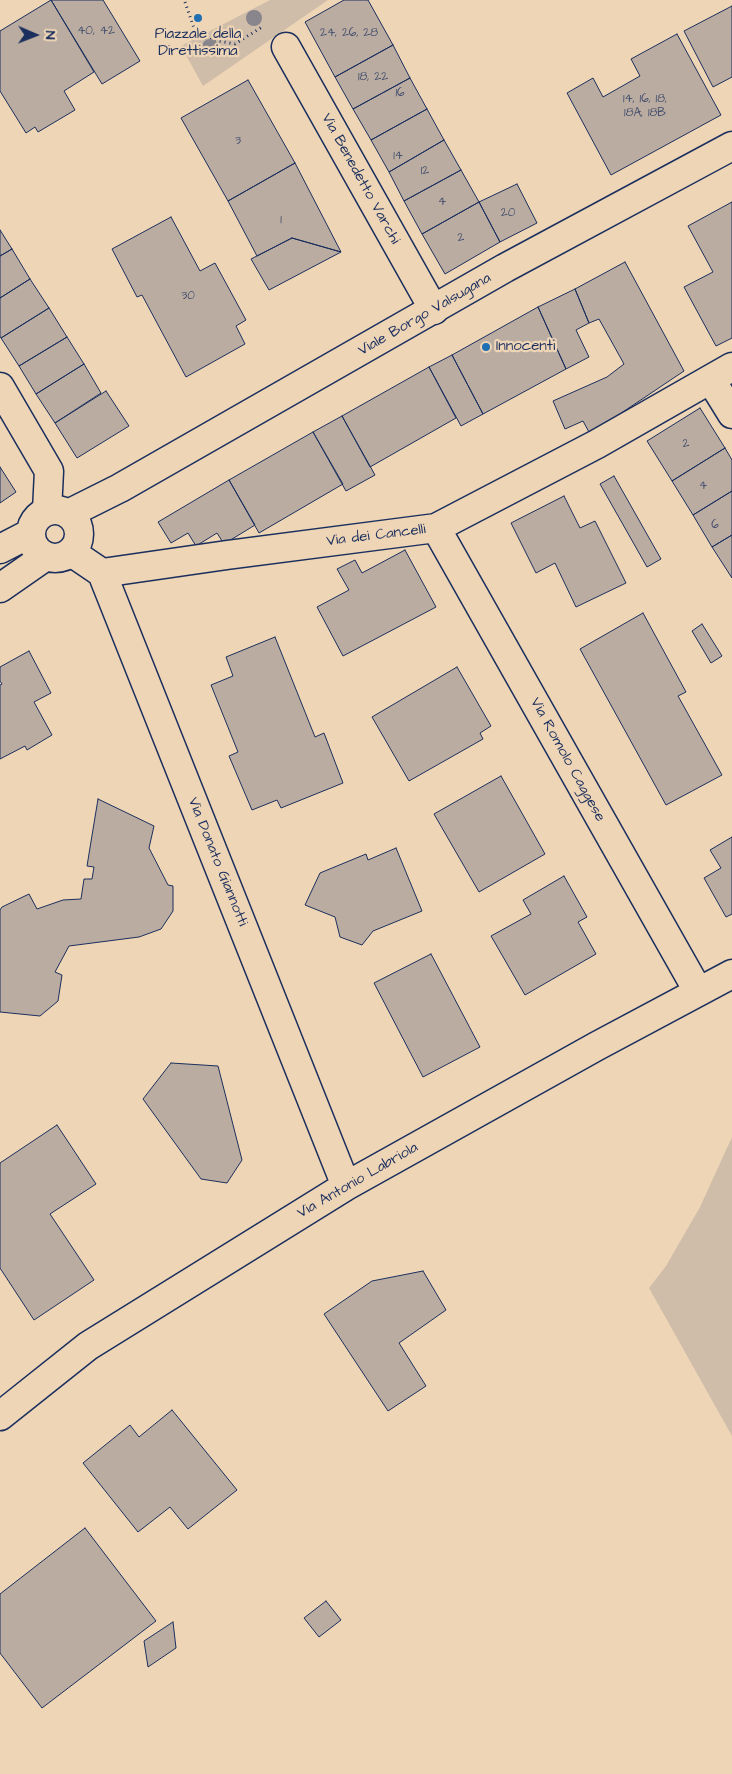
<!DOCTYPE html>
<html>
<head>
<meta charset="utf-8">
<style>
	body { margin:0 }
	#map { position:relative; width:732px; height:1774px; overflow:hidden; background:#eed5b6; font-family:"Architects Daughter",sans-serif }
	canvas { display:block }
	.north { position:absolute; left:10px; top:10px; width:50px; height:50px; -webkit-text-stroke:4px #eed5b6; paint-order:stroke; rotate:91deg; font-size:14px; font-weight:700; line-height:20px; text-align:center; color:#1b2f5e }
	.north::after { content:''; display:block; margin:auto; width:18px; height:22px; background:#1b2f5e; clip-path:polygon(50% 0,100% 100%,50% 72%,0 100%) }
</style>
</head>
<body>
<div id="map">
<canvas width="732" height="1774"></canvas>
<div class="north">N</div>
</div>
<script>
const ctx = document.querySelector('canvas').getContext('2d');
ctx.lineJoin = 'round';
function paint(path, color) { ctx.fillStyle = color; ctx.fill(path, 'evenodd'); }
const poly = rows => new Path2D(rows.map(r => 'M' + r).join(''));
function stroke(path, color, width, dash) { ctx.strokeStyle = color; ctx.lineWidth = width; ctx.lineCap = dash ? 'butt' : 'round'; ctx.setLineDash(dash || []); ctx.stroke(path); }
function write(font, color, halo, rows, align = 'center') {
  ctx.font = font + ' "Architects Daughter",sans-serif'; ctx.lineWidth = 4.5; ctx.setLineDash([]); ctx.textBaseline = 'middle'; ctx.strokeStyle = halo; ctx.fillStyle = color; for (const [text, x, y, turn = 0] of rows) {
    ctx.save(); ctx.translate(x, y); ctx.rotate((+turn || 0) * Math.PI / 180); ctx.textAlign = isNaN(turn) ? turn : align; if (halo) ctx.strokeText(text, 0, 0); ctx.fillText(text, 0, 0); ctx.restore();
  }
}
paint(poly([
	[270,0,328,0,203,86,181,46],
	[732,1137,732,1436,649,1288,666,1266,700,1207]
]), '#cfbda9');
const building = poly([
	[51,0,103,0,140,61,102,84,51,0],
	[51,0,94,72,64,91,75,110,38,132,35,127,26,133,0,91,0,31,51,0],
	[344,0,368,0,393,45,335,77,305,22,344,0],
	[732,6,732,77,713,87,684,31,732,6],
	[677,34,721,115,611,175,567,93,593,78,603,97,640,76,631,59,677,34],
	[393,45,410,78,353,109,335,77,393,45],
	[410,78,427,109,371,140,353,109,410,78],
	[248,80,295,163,228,201,181,118,248,80],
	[427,109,444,140,389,172,371,140,427,109],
	[444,140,461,170,404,201,389,172,444,140],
	[295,163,341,252,292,238,257,256,228,201,295,163],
	[461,170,479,202,422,234,404,201,461,170],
	[517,184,537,223,500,242,479,202,517,184],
	[479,202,500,242,445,274,422,234,479,202],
	[732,202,732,338,716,346,684,287,713,272,688,226,732,202],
	[171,217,200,271,215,263,246,320,236,326,245,344,186,377,142,295,137,297,112,249,171,217],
	[0,230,12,249,0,256,0,230],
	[292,238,341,252,269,290,251,259,292,238],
	[12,249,30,279,0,298,0,256,12,249],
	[625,262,684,371,590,434,583,421,565,429,553,401,607,377,624,364,599,319,589,323,575,289,625,262],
	[30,279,49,308,1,338,0,336,0,298,30,279],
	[575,289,589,323,576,330,589,357,566,369,538,307,575,289],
	[538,307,566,369,483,414,452,355,538,307],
	[49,308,67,337,19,366,1,338,49,308],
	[67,337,84,364,36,394,19,366,67,337],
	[452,355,483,414,461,426,429,367,452,355],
	[84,364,101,393,55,423,36,394,84,364],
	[429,367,456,418,370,467,342,416,429,367],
	[106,391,129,426,77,458,55,423,106,391],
	[700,408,725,448,672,481,647,441,700,408],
	[342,416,375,475,346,491,313,432,342,416],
	[313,432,343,484,259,533,229,480,313,432],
	[725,448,732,460,732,491,693,515,672,481,725,448],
	[0,467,16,492,0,503,0,467],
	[614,476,661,559,647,567,600,484,614,476],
	[229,480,255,525,224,544,217,533,196,546,188,533,171,543,158,522,229,480],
	[732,491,732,535,712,547,693,515,732,491],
	[564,496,580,528,595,521,626,583,576,607,555,563,536,573,511,523,564,496],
	[732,535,732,578,712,547,732,535],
	[405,550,436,607,343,656,317,607,349,590,337,569,355,560,362,573,405,550],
	[643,613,686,692,678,696,722,775,666,805,580,649,643,613],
	[702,624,722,656,711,663,692,631,702,624],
	[275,637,315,737,324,733,343,783,281,808,277,800,252,810,229,756,238,752,211,685,233,676,226,657,275,637],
	[29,651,51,693,34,702,52,735,27,750,25,746,0,759,0,685,2,684,0,681,0,667,29,651],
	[457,667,491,726,480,733,483,739,409,781,372,717,457,667],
	[501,776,545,854,479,892,434,814,501,776],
	[98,799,154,826,149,848,168,885,173,886,173,911,161,929,139,937,69,946,55,972,62,975,58,1001,40,1016,0,1012,0,910,2,907,29,894,37,909,63,900,81,899,84,879,92,879,94,867,87,866,98,799],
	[732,837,732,914,726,917,704,878,721,868,710,850,732,837],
	[396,848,422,911,373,931,362,945,340,937,335,917,305,905,320,873,366,854,368,860,396,848],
	[564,876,587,917,578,922,596,954,525,995,491,936,531,914,523,900,564,876],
	[431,954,480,1047,423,1077,374,983,431,954],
	[171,1063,218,1066,242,1160,227,1183,201,1179,143,1099,171,1063],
	[57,1125,96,1184,50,1214,94,1280,34,1320,0,1268,0,1163,57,1125],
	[423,1271,446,1310,399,1343,426,1386,388,1411,324,1314,372,1281,423,1271],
	[172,1410,237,1490,188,1529,170,1507,138,1532,83,1463,130,1425,139,1437,172,1410],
	[85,1528,156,1621,42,1708,0,1653,0,1594,85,1528],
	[326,1601,341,1620,319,1637,304,1618,326,1601],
	[173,1622,176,1648,148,1667,144,1641,173,1622]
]);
paint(building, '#baaca0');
stroke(building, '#1b2f5e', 1);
const street = poly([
	[286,47,434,310],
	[711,380,732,414],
	[0,387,49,471,47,511],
	[436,528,698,991],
	[71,552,102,573,346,1186],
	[102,573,227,555,436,528,597,444,732,367],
	[0,1416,88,1346,346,1186,597,1046,732,974]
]);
const secondary = poly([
	'31 534a24 24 0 1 1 48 0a24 24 0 1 1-48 0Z',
	[68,514,120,488,505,268,732,146],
	[0,549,31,533],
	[0,588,46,556]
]);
stroke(street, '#1b2f5e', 31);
stroke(secondary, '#1b2f5e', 31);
stroke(poly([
	[185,2,197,37,235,44,262,27]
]), '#1b2f5e', 3, [1, 4]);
stroke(street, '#eed5b6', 28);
stroke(secondary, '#eed5b6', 28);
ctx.fillStyle = '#89858c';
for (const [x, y] of [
	[254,18],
	[210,47]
]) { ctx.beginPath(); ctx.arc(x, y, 8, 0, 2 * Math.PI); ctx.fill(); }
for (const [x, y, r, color] of [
	[198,18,5,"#1f6fb2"],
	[486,347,5,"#1f6fb2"]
]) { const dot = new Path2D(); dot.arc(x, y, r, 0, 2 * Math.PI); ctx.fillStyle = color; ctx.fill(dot); stroke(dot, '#eed5b6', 2); }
write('12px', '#434e6e', null, [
	["40, 42",96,31],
	["24, 26, 28",349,33],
	["18, 22",373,77],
	["16",400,93],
	["14, 16, 18,",645,99],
	["18A, 18B",645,113],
	["3",238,141],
	["14",398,156],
	["12",425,171],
	["4",442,202],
	["20",508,213],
	["1",281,220],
	["2",461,238],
	["30",188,296],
	["2",686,444],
	["4",703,486],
	["6",715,525]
]);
write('15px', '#1b2f5e', '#eed5b6', [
	["Piazzale della",198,35],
	["Direttissima",198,52],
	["Innocenti",496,347,"left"]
]);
write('15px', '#1b2f5e', '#eed5b6', [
	["Via Benedetto Varchi",360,179,61],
	["Viale Borgo Valsugana",425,315,-30],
	["Via dei Cancelli",376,536,-7],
	["Via Romolo Caggese",567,760,61],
	["Via Donato Giannotti",217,862,68],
	["Via Antonio Labriola",358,1181,-30]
]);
</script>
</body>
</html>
